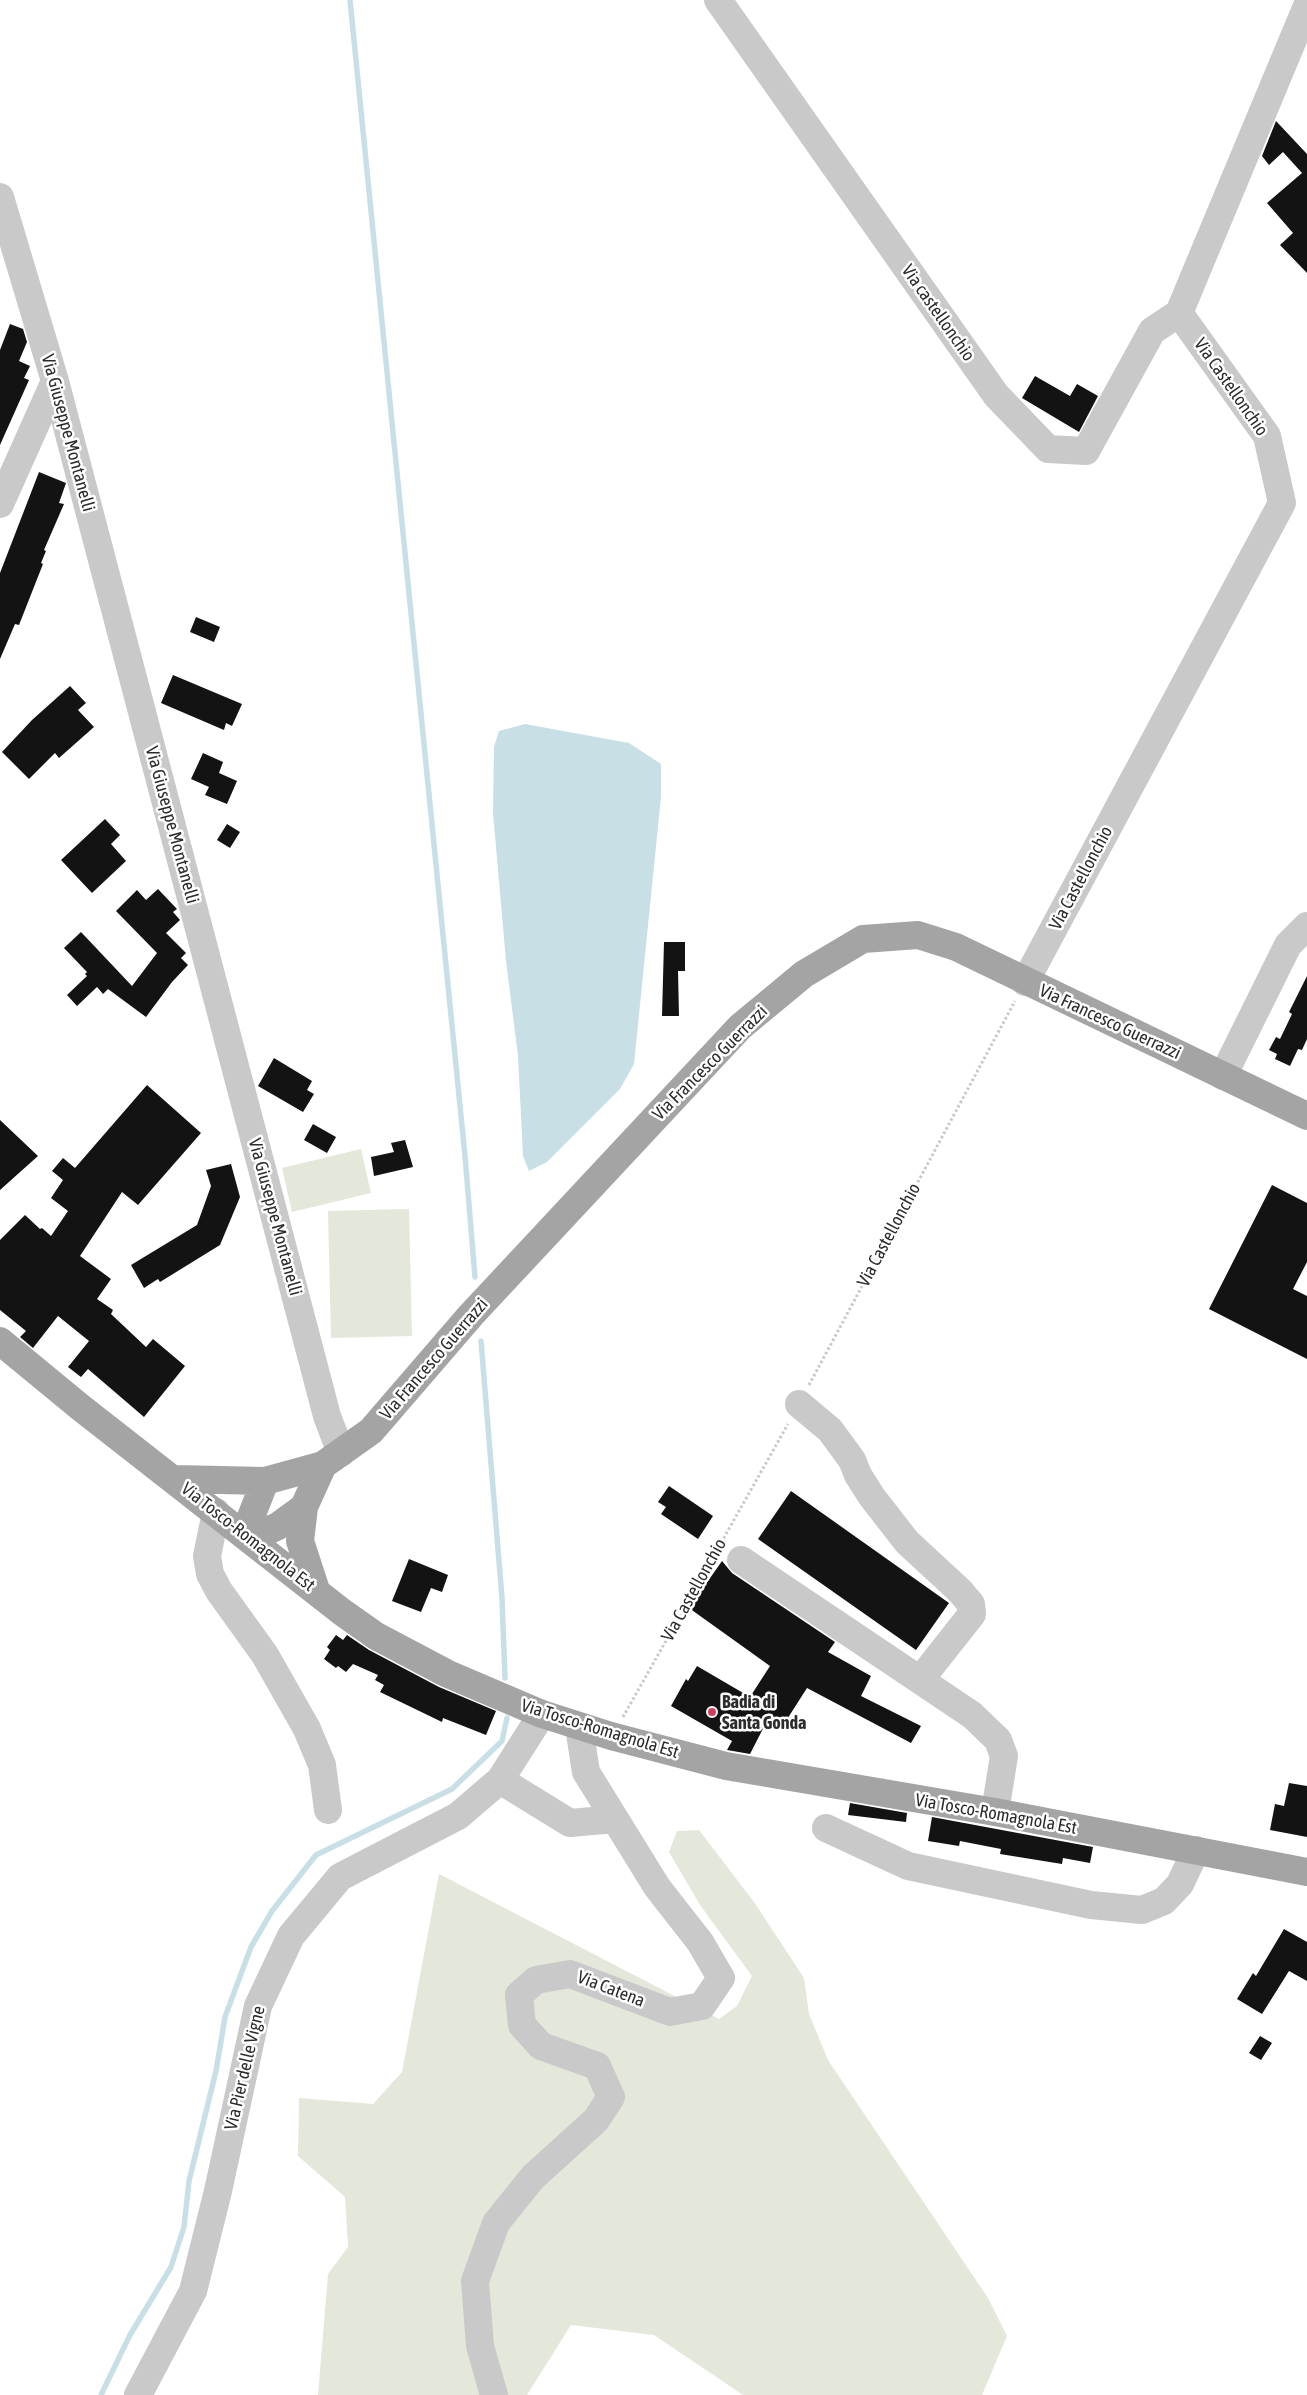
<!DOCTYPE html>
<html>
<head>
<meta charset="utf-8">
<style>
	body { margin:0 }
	canvas { display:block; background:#fff }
</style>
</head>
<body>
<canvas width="1307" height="2395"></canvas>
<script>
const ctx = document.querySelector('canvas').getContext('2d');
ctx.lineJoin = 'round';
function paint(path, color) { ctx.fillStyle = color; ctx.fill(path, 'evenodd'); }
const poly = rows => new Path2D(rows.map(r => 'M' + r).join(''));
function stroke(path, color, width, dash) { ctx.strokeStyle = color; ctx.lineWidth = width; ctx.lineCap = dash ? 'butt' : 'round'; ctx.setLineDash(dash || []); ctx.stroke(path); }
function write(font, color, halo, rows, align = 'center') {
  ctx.font = font + ' "Asap Condensed",sans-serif'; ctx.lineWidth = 5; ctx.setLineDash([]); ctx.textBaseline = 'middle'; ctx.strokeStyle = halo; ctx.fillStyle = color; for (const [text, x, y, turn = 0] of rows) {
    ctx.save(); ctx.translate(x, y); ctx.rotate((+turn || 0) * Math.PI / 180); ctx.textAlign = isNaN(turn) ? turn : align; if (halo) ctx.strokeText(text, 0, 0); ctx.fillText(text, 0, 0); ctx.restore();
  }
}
paint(poly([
	[361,1149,371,1193,292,1212,282,1168],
	[409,1209,412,1336,331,1338,328,1211],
	[699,1830,754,1902,804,1978,809,2014,828,2060,988,2298,1007,2336,982,2395,743,2395,654,2335,571,2325,527,2395,318,2395,328,2274,348,2247,345,2197,298,2156,299,2098,373,2104,402,2072,439,1874,719,2019,737,2006,752,1976,700,1905,669,1852,677,1831]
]), '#e3e8da');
paint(poly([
	[525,724,629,743,661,764,661,797,634,1064,620,1089,547,1162,529,1171,523,1156,518,1056,506,961,493,813,494,747,499,731]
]), '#c8dfe6');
stroke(poly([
	[350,0,465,1156,475,1277],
	[481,1341,502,1598,505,1678],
	[101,2395,130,2335,171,2267,184,2227,189,2181,216,2071,225,2017,251,1947,272,1911,316,1855,452,1789,502,1741,507,1718]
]), '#c8dfe6', 5.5);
paint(poly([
	[1276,121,1307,154,1307,273,1280,245,1293,233,1267,203,1302,173,1283,152,1269,165,1262,156],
	[10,324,23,329,27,342,19,361,30,366,24,378,29,380,0,445,0,350],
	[1035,376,1070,396,1077,384,1098,396,1079,432,1022,398],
	[39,472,66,483,59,503,64,504,44,550,46,551,41,563,43,564,19,625,15,624,0,659,0,573],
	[196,617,220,627,214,642,190,632],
	[173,675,242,704,232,726,226,723,224,730,161,703],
	[70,686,86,703,78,710,94,727,59,758,55,753,29,779,2,752,32,720],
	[203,753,223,762,219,773,237,781,227,804,205,795,209,787,191,779],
	[105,819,120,835,111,844,126,861,92,893,61,860],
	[227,824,240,832,230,848,217,840],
	[158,889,177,909,173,912,180,920,166,933,186,953,181,958,188,965,172,982,146,1017,108,989,103,994,97,987,77,1006,67,995,87,976,85,974,87,972,64,948,81,932,132,986,157,953,116,911,137,890,146,900],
	[664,942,685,942,685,971,678,971,679,1016,662,1016],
	[1307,976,1307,1039,1302,1050,1298,1049,1290,1066,1275,1059,1277,1054,1269,1050,1276,1037,1280,1039,1292,1014,1289,1012],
	[274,1058,312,1081,307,1090,314,1094,303,1112,258,1086],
	[147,1085,201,1133,138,1205,122,1192,80,1256,111,1279,97,1299,113,1310,111,1314,146,1347,153,1339,185,1366,144,1417,88,1369,81,1377,68,1367,89,1341,58,1316,33,1348,20,1337,26,1331,0,1310,0,1240,25,1215,40,1229,42,1228,51,1236,68,1211,51,1198,63,1180,52,1171,63,1158,75,1168],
	[0,1120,38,1156,0,1190],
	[313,1124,336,1137,327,1153,304,1140],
	[405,1140,413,1167,374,1176,371,1157,394,1152,391,1143],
	[231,1164,240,1197,220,1245,160,1282,158,1279,144,1288,131,1265,197,1225,211,1186,206,1170],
	[1272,1185,1307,1203,1307,1262,1293,1289,1307,1296,1307,1359,1209,1309],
	[669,1486,713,1516,698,1539,661,1514,666,1507,658,1502],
	[791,1491,949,1603,916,1650,758,1539],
	[409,1559,448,1575,442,1592,431,1588,421,1612,392,1601],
	[722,1561,732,1573,835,1642,828,1652,871,1676,861,1696,921,1726,911,1743,807,1688,784,1724,770,1715,750,1754,727,1750,732,1741,671,1706,686,1679,688,1681,697,1666,750,1697,770,1666,689,1608],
	[336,1635,343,1640,347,1635,369,1650,439,1687,496,1711,486,1735,443,1718,442,1722,380,1692,384,1685,375,1680,378,1675,353,1664,346,1672,338,1666,336,1668,324,1659,330,1650,327,1647],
	[1289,1783,1307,1786,1307,1837,1270,1830,1275,1804,1284,1806],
	[850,1803,907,1813,906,1822,848,1815],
	[932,1817,1093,1847,1090,1863,1063,1858,1062,1864,1000,1854,1001,1849,960,1841,959,1846,928,1841],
	[1284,1929,1307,1942,1307,1981,1289,1971,1262,2014,1237,1999,1253,1973,1256,1976],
	[1260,2036,1272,2043,1261,2060,1249,2053]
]), '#131313');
stroke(poly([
	[809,1385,1015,1001],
	[623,1717,788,1424]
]), '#c9c9c9', 3, [2.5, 2.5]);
stroke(poly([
	[718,0,996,395,1048,449,1086,451,1152,331,1179,313],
	[0,197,55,381,327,1416,341,1453],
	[0,504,55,381],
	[1025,982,1282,503,1267,436,1179,313,1307,6],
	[1223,1076,1288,945,1307,926],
	[799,1404,830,1430,852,1460,858,1475,872,1497,907,1542,960,1591,971,1604,972,1614,920,1680],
	[216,1512,207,1556,210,1574,219,1591,265,1655,307,1729,322,1765,328,1810],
	[741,1560,972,1715,998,1740,1004,1756,995,1812],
	[500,1780,570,1823,615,1819],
	[826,1828,908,1866,1091,1905,1142,1910,1164,1901,1180,1884,1196,1850],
	[138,2395,193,2291,218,2191,258,2006,291,1936,340,1877,458,1816,500,1780,542,1714],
	[494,2395,480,2346,475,2281,496,2223,533,2177,596,2120,611,2097,597,2066,541,2046,522,2025,519,1995,536,1980,570,1974,670,2012,702,2006,721,1978,700,1942,657,1887,586,1772,579,1727]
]), '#c9c9c9', 28);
stroke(poly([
	[0,1341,80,1407,342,1612,376,1636,446,1673,542,1714,611,1736,726,1766,995,1812,1307,1872],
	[175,1479,265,1481,323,1465,371,1431,471,1315,740,1027,804,974,863,939,918,935,956,947,1307,1116],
	[247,1537,251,1517,265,1481],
	[250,1539,278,1526,304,1507],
	[316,1590,300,1541,304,1507,323,1465]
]), '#a4a4a4', 28);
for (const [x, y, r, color] of [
	[712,1712,5,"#d13f5e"]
]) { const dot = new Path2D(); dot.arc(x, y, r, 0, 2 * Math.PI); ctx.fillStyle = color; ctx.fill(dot); stroke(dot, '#fff', 2); }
write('18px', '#2c2c2c', '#fff', [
	["Via castellonchio",938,313,55],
	["Via Castellonchio",1231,387,55],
	["Via Giuseppe Montanelli",68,433,75],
	["Via Giuseppe Montanelli",172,825,75],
	["Via Castellonchio",1081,878,-62],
	["Via Francesco Guerrazzi",1110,1022,25],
	["Via Francesco Guerrazzi",710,1063,-45],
	["Via Giuseppe Montanelli",275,1217,75],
	["Via Castellonchio",889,1235,-62],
	["Via Francesco Guerrazzi",434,1359,-49],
	["Via Tosco-Romagnola Est",248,1537,38],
	["Via Castellonchio",694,1590,-61],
	["Via Tosco-Romagnola Est",600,1729,17],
	["Via Tosco-Romagnola Est",996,1814,10],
	["Via Catena",611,1989,21],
	["Via Pier delle Vigne",245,2068,-77]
]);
write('bold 18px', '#2c2c2c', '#fff', [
	["Badia di",722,1702],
	["Santa Gonda",722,1723]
], 'left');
</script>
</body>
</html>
